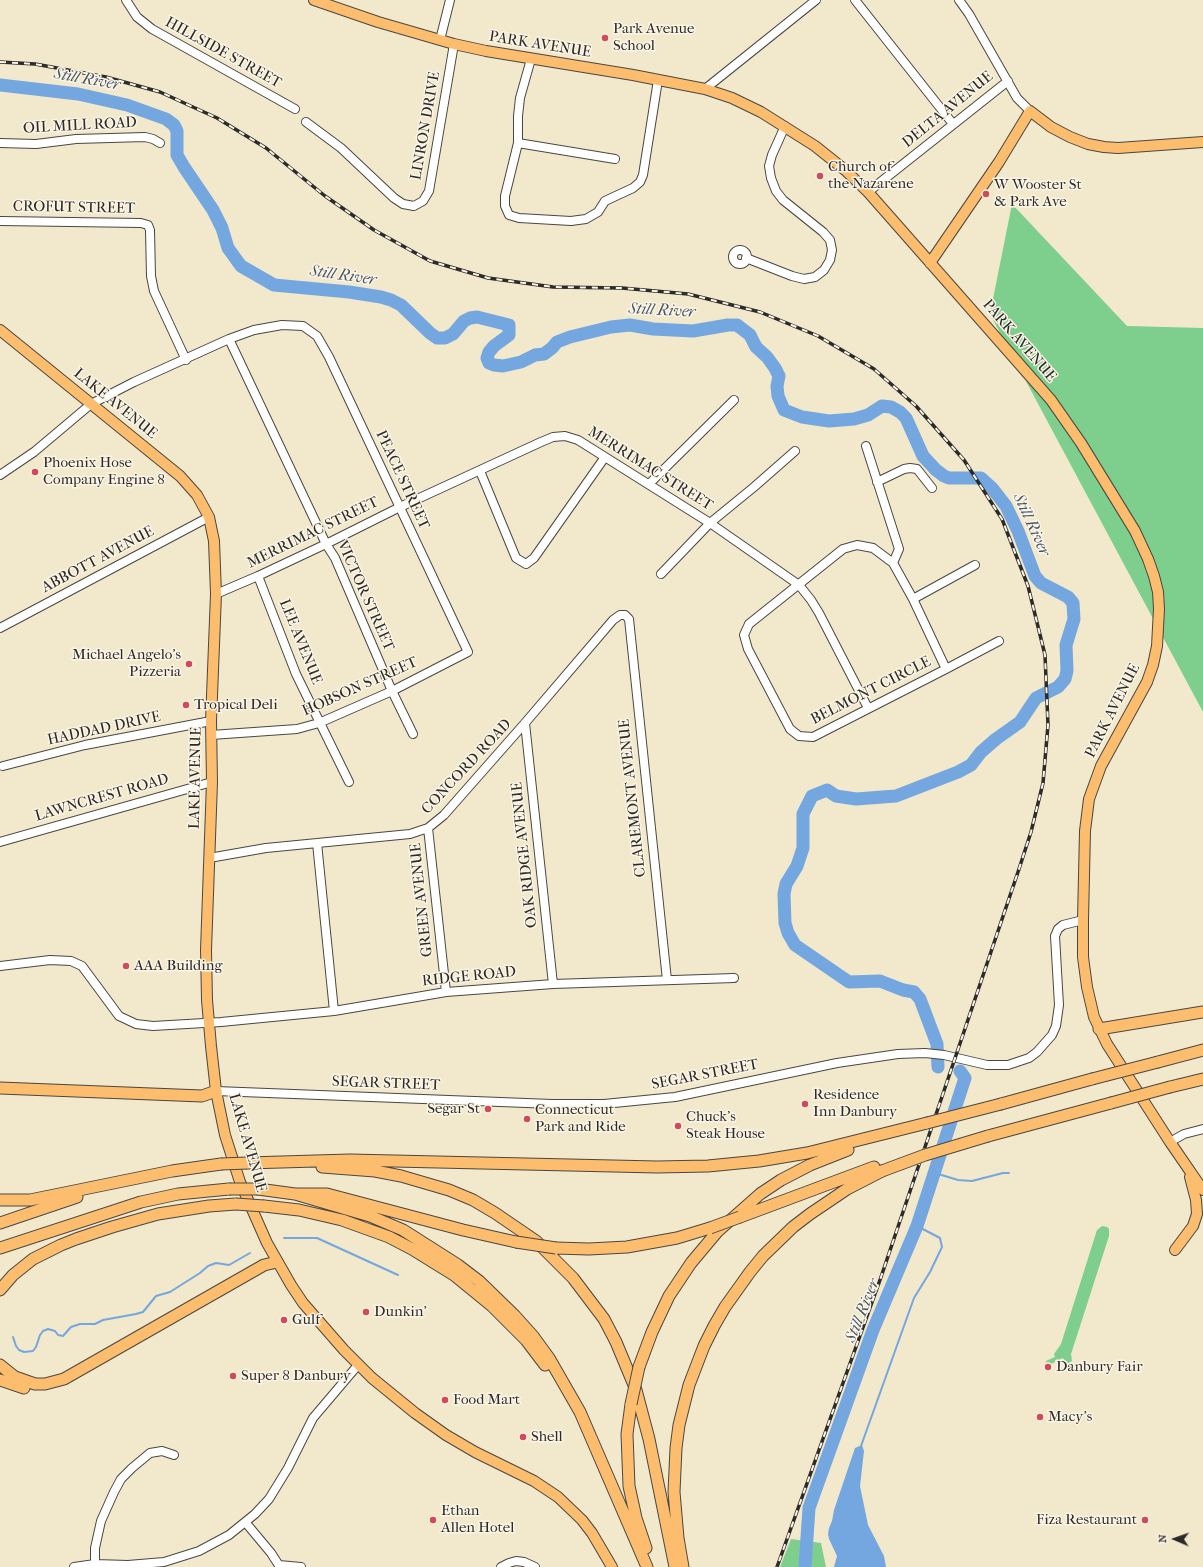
<!DOCTYPE html>
<html>
<head>
<meta charset="utf-8">
<style>
	body { margin:0 }
	#map { position:relative; width:1203px; height:1567px; overflow:hidden; background:#f2e8cb; font-family:"IM FELL French Canon",serif }
	canvas { display:block }
	.north { position:absolute; left:1155px; top:1519px; width:40px; height:40px; -webkit-text-stroke:3px #fcf5e5; paint-order:stroke; rotate:272deg; font-size:11px; font-weight:700; line-height:16px; text-align:center; color:#2b2b2b }
	.north::after { content:''; display:block; margin:auto; width:14px; height:18px; background:#2b2b2b; clip-path:polygon(50% 0,100% 100%,50% 72%,0 100%) }
</style>
</head>
<body>
<div id="map">
<canvas width="1203" height="1567"></canvas>
<div class="north">N</div>
</div>
<script>
const ctx = document.querySelector('canvas').getContext('2d');
ctx.lineJoin = 'round';
function paint(path, color) { ctx.fillStyle = color; ctx.fill(path, 'evenodd'); }
const poly = rows => new Path2D(rows.map(r => 'M' + r).join(''));
function stroke(path, color, width, dash) { ctx.strokeStyle = color; ctx.lineWidth = width; ctx.lineCap = dash ? 'butt' : 'round'; ctx.setLineDash(dash || []); ctx.stroke(path); }
function write(font, color, halo, rows, align = 'center') {
  ctx.font = font + ' "IM FELL French Canon",serif'; ctx.lineWidth = 3; ctx.setLineDash([]); ctx.textBaseline = 'middle'; ctx.strokeStyle = halo; ctx.fillStyle = color; for (const [text, x, y, turn = 0] of rows) {
    ctx.save(); ctx.translate(x, y); ctx.rotate((+turn || 0) * Math.PI / 180); ctx.textAlign = isNaN(turn) ? turn : align; if (halo) ctx.strokeText(text, 0, 0); ctx.fillText(text, 0, 0); ctx.restore();
  }
}
paint(poly([
	[1012,204,1127,326,1203,328,1203,712,990,314],
	[1102,1226,1107,1227,1109,1229,1109,1236,1073,1348,1071,1354,1072,1361,1067,1364,1063,1358,1047,1366,1046,1361,1055,1357,1054,1354,1061,1344,1097,1230],
	[791,1539,821,1543,826,1567,780,1567]
]), '#7ece8e');
paint(poly([
	[862,1445,864,1451,860,1486,868,1525,884,1556,886,1567,834,1567,837,1556,829,1539,828,1534,829,1528,832,1521,834,1510,855,1448]
]), '#74a7e0');
stroke(poly([
	[935,1173,958,1180,972,1181,1003,1173,1009,1173],
	[284,1238,317,1238,398,1275],
	[13,1337,16,1346,19,1350,24,1352,33,1351,36,1347,40,1335,43,1331,48,1329,55,1331,58,1335,63,1336,71,1327,80,1324,95,1324,103,1320,136,1314,143,1312,156,1296,170,1292,200,1273,208,1266,216,1263,229,1265,250,1253],
	[861,1446,914,1298,930,1272,942,1247,940,1238,917,1226]
]), '#74a7e0', 2);
stroke(poly([
	[0,85,78,94,127,105,166,119,174,125,177,131,177,155,184,167,213,210,222,228,228,248,241,266,274,285,349,292,381,297,391,300,401,305,430,333,437,338,445,338,453,334,464,321,470,318,477,317,509,325,509,335,494,346,489,352,487,358,489,363,494,365,503,366,521,362,535,355,544,354,552,348,557,342,570,337,611,327,630,325,653,329,693,331,728,325,737,325,750,335,756,347,767,357,775,368,779,376,777,386,778,396,784,410,802,417,829,421,854,419,868,415,882,406,891,407,900,412,906,418,923,456,936,470,944,476,949,478,981,478,992,488,1006,506,1018,531,1035,576,1041,583,1068,597,1073,603,1074,619,1066,645,1067,671,1065,679,1058,687,1036,698,1020,722,996,739,981,752,971,765,958,772,896,796,856,799,836,796,827,790,812,796,803,814,803,848,797,866,786,884,784,894,785,923,788,933,795,945,849,982,880,981,903,990,914,992,920,999,937,1044,938,1067],
	[805,1567,809,1508,873,1330,917,1226,965,1078,960,1071]
]), '#74a7e0', 13);
const minor = poly([
	[126,0,137,17,152,29,295,109],
	[855,0,953,124],
	[959,0,969,14,1017,98,1030,111],
	[440,40,450,0],
	[531,59,520,98,518,116,518,143,505,196,505,206,509,215,519,218,571,221,586,219,598,212,605,201,633,188,640,182,643,175,658,80],
	[705,89,816,0],
	[306,122,341,148,394,198,403,204,414,206,423,201,429,191,454,44],
	[0,143,36,144,76,139,145,137,153,139,160,143],
	[518,143,615,159],
	[868,192,1008,81],
	[0,221,141,223,148,225,150,230,151,276,154,291,186,360],
	'733 257a7 7 0 1 1 14 0a7 7 0 1 1-14 0Z',
	[746,258,792,276,804,279,815,277,824,270,830,260,832,250,830,240,823,232,783,200,776,191,771,178,769,166,772,155,785,126],
	[229,339,326,544,335,558,392,691,413,734],
	[866,446,899,549,893,563],
	[480,471,516,558,526,564,534,558,605,457],
	[0,475,34,452,91,404,134,382,229,339,254,330,282,325,303,326,317,336,329,357,468,652,392,691,319,723,297,729,211,735],
	[877,482,904,469,910,468,917,469,932,488],
	[649,484,734,400],
	[661,574,710,523,754,487,795,451],
	[258,576,296,674,349,782],
	[216,594,258,576,326,544,400,507,541,442,553,437,565,436,578,440,710,523,799,585,811,600,819,613,868,708],
	[913,599,975,565],
	[0,628,209,517],
	[946,669,913,599,893,563,873,548,857,545,843,549,749,624,744,635,748,649,790,729,799,736,813,737,946,669,999,641],
	[525,723,553,984],
	[3,766,85,745,211,721],
	[428,828,446,992],
	[0,842,212,782],
	[317,843,334,1011],
	[209,858,266,848,410,834,428,828,444,815,525,723,613,620,620,615,625,615,629,619,667,980],
	[0,966,50,960,71,961,82,966,119,1016,136,1024,153,1026,221,1022,334,1011,446,992,553,984,734,978],
	[216,1091,552,1104,604,1104,675,1097,837,1063,898,1054,925,1053,944,1055,987,1065,1008,1065,1029,1058,1037,1052,1052,1035,1056,1026,1059,1005,1055,936,1058,929,1063,925,1083,920],
	[1170,1142,1184,1134,1203,1129],
	[246,1523,271,1553,280,1567],
	[95,1564,95,1548,101,1521,114,1492,121,1479,132,1468,150,1453,162,1451,174,1455],
	[279,1565,301,1567],
	[74,1567,95,1564,128,1565,164,1562,199,1551,229,1535,255,1514,269,1499,288,1468,313,1418,358,1365],
	[501,1567,509,1563,516,1561,524,1562,535,1567]
]);
const major = poly([
	[314,0,378,22,454,44,486,51,633,75,705,89,732,98,761,112,815,146,845,170,868,192,1051,400,1081,443,1135,531,1148,559,1154,576,1158,592,1159,609,1157,646,1153,665,1147,682,1101,766,1089,799,1085,831,1083,920,1083,957,1087,987,1094,1017,1107,1044,1170,1142,1203,1190],
	[930,263,999,162,1030,111,1051,127,1070,137,1088,144,1104,147,1118,148,1203,142],
	[0,330,180,476,197,495,209,517,214,541,216,594,211,721,212,782,206,950,207,1000,211,1046,216,1091,225,1135,240,1182,267,1243,291,1285,303,1303,344,1350,372,1378,415,1413,446,1435,475,1452,534,1481,558,1497,582,1520,592,1533,612,1567],
	[1175,1250,1193,1226,1197,1214,1196,1200,1190,1177]
]);
const highway = poly([
	[1099,1029,1203,1012],
	[1158,1062,1203,1050],
	[1170,1087,1203,1079],
	[0,1088,202,1096,216,1091],
	[1001,1104,1092,1079],
	[988,1136,1111,1103],
	[247,1163,350,1160,657,1167,708,1166,759,1161,807,1153,927,1123],
	[322,1167,375,1171,401,1176,449,1190,473,1200,495,1213,536,1241,573,1278,604,1319,616,1342,636,1390,649,1439,675,1567],
	[258,1189,295,1194,327,1194,463,1230,516,1242],
	[295,1194,370,1216,403,1230,458,1265,479,1281,515,1316,533,1336,549,1358,580,1412,647,1567],
	[0,1200,30,1200,172,1171,221,1164],
	[264,1206,299,1210,342,1220,389,1237,412,1249,454,1275,492,1306,526,1340,545,1365],
	[740,1217,874,1167],
	[0,1223,77,1197],
	[0,1248,141,1202,178,1194,229,1189],
	[556,1248,589,1249,627,1247,677,1238,710,1228],
	[0,1290,13,1275,33,1259,61,1245,76,1239,112,1227,158,1214,209,1206,236,1204],
	[0,1365,15,1377,35,1384,45,1384,64,1379,264,1265,277,1262],
	[639,1367,652,1332,669,1296,691,1263,717,1232,760,1194,781,1180,810,1165,848,1150],
	[0,1380,24,1388],
	[631,1404,627,1434,629,1486,636,1518,646,1548],
	[683,1567,678,1538,674,1492,676,1448,679,1425,689,1385,704,1346,714,1326,725,1307,750,1272,763,1256,793,1227,810,1214,847,1189,882,1171]
]);
stroke(minor, '#494743', 10);
stroke(major, '#494743', 12);
stroke(highway, '#494743', 13);
stroke(minor, '#fff', 8);
stroke(major, '#fcbd6e', 10);
stroke(highway, '#fcbd6e', 11);
const rail = poly([
	[0,62,35,64,106,77,160,92,217,118,266,148,325,196,374,230,430,261,488,278,553,287,622,288,688,294,760,312,818,336,874,369,916,406,964,460,1002,519,1028,586,1045,655,1048,725,1043,783,1031,832,1018,872,880,1280,777,1567]
]);
stroke(rail, '#2b2b2b', 3.5);
stroke(rail, '#fcf5e5', 2, [6]);
const highwayBridge = poly([
	[1092,1079,1158,1062],
	[1111,1103,1170,1087],
	[927,1123,1001,1104],
	[221,1164,247,1163],
	[882,1171,925,1155,988,1136],
	[229,1189,258,1189],
	[236,1204,264,1206],
	[710,1228,740,1217],
	[516,1242,556,1248],
	[631,1404,639,1367]
]);
stroke(highwayBridge, '#494743', 13, []);
stroke(highwayBridge, '#fcbd6e', 11);
for (const [x, y, r, color] of [
	[605,38,4,"#d1495b"],
	[820,176,4,"#d1495b"],
	[986,194,4,"#d1495b"],
	[35,472,4,"#d1495b"],
	[189,664,4,"#d1495b"],
	[186,705,4,"#d1495b"],
	[126,966,4,"#d1495b"],
	[805,1104,4,"#d1495b"],
	[488,1109,4,"#d1495b"],
	[527,1119,4,"#d1495b"],
	[678,1126,4,"#d1495b"],
	[366,1312,4,"#d1495b"],
	[284,1320,4,"#d1495b"],
	[1048,1367,4,"#d1495b"],
	[233,1376,4,"#d1495b"],
	[445,1400,4,"#d1495b"],
	[1040,1417,4,"#d1495b"],
	[523,1437,4,"#d1495b"],
	[433,1520,4,"#d1495b"],
	[1145,1520,4,"#d1495b"]
]) { const dot = new Path2D(); dot.arc(x, y, r, 0, 2 * Math.PI); ctx.fillStyle = color; ctx.fill(dot); stroke(dot, '#fcf5e5', 1.5); }
write('15px', '#2b2b2b', '#fcf5e5', [
	["Park Avenue",613,29],
	["School",613,46],
	["Church of",828,167],
	["the Nazarene",828,184],
	["W Wooster St",994,185],
	["& Park Ave",994,202],
	["Phoenix Hose",43,463],
	["Company Engine 8",43,480],
	["Michael Angelo's",181,655,"right"],
	["Pizzeria",181,672,"right"],
	["Tropical Deli",194,705],
	["AAA Building",134,966],
	["Residence",813,1095],
	["Inn Danbury",813,1112],
	["Segar St",480,1109,"right"],
	["Connecticut",535,1110],
	["Park and Ride",535,1127],
	["Chuck's",686,1117],
	["Steak House",686,1134],
	["Dunkin'",374,1312],
	["Gulf",292,1320],
	["Danbury Fair",1056,1367],
	["Super 8 Danbury",241,1376],
	["Food Mart",453,1400],
	["Macy's",1048,1417],
	["Shell",531,1437],
	["Ethan",441,1511],
	["Allen Hotel",441,1528],
	["Fiza Restaurant",1137,1520,"right"]
], 'left');
write('15px', '#2b2b2b', '#fcf5e5', [
	["PARK AVENUE",540,45,9],
	["HILLSIDE STREET",223,53,29],
	["DELTA AVENUE",948,110,-39],
	["OIL MILL ROAD",80,126,-3],
	["LINRON DRIVE",426,126,-80],
	["CROFUT STREET",74,208,1],
	["PARK AVENUE",1019,341,49],
	["LAKE AVENUE",115,404,39],
	["MERRIMAC STREET",650,469,32],
	["PEACE STREET",402,480,65],
	["MERRIMAC STREET",313,533,-26],
	["ABBOTT AVENUE",98,560,-28],
	["VICTOR STREET",365,596,66],
	["LEE AVENUE",300,642,68],
	["HOBSON STREET",360,687,-24],
	["BELMONT CIRCLE",871,691,-27],
	["PARK AVENUE",1113,711,-63],
	["HADDAD DRIVE",104,729,-12],
	["CONCORD ROAD",467,767,-47],
	["LAKE AVENUE",196,778,-89],
	["LAWNCREST ROAD",102,798,-16],
	["CLAREMONT AVENUE",633,798,-96],
	["OAK RIDGE AVENUE",525,855,-96],
	["GREEN AVENUE",422,900,-96],
	["RIDGE ROAD",469,977,-6],
	["SEGAR STREET",705,1075,-11],
	["SEGAR STREET",386,1084,2],
	["LAKE AVENUE",247,1143,74]
]);
write('italic 16px', '#45566a', '#fcf5e5', [
	["Still River",87,80,10],
	["Still River",343,276,8],
	["Still River",662,311,3],
	["Still River",1031,525,65],
	["Still River",863,1311,-68]
]);
</script>
</body>
</html>
